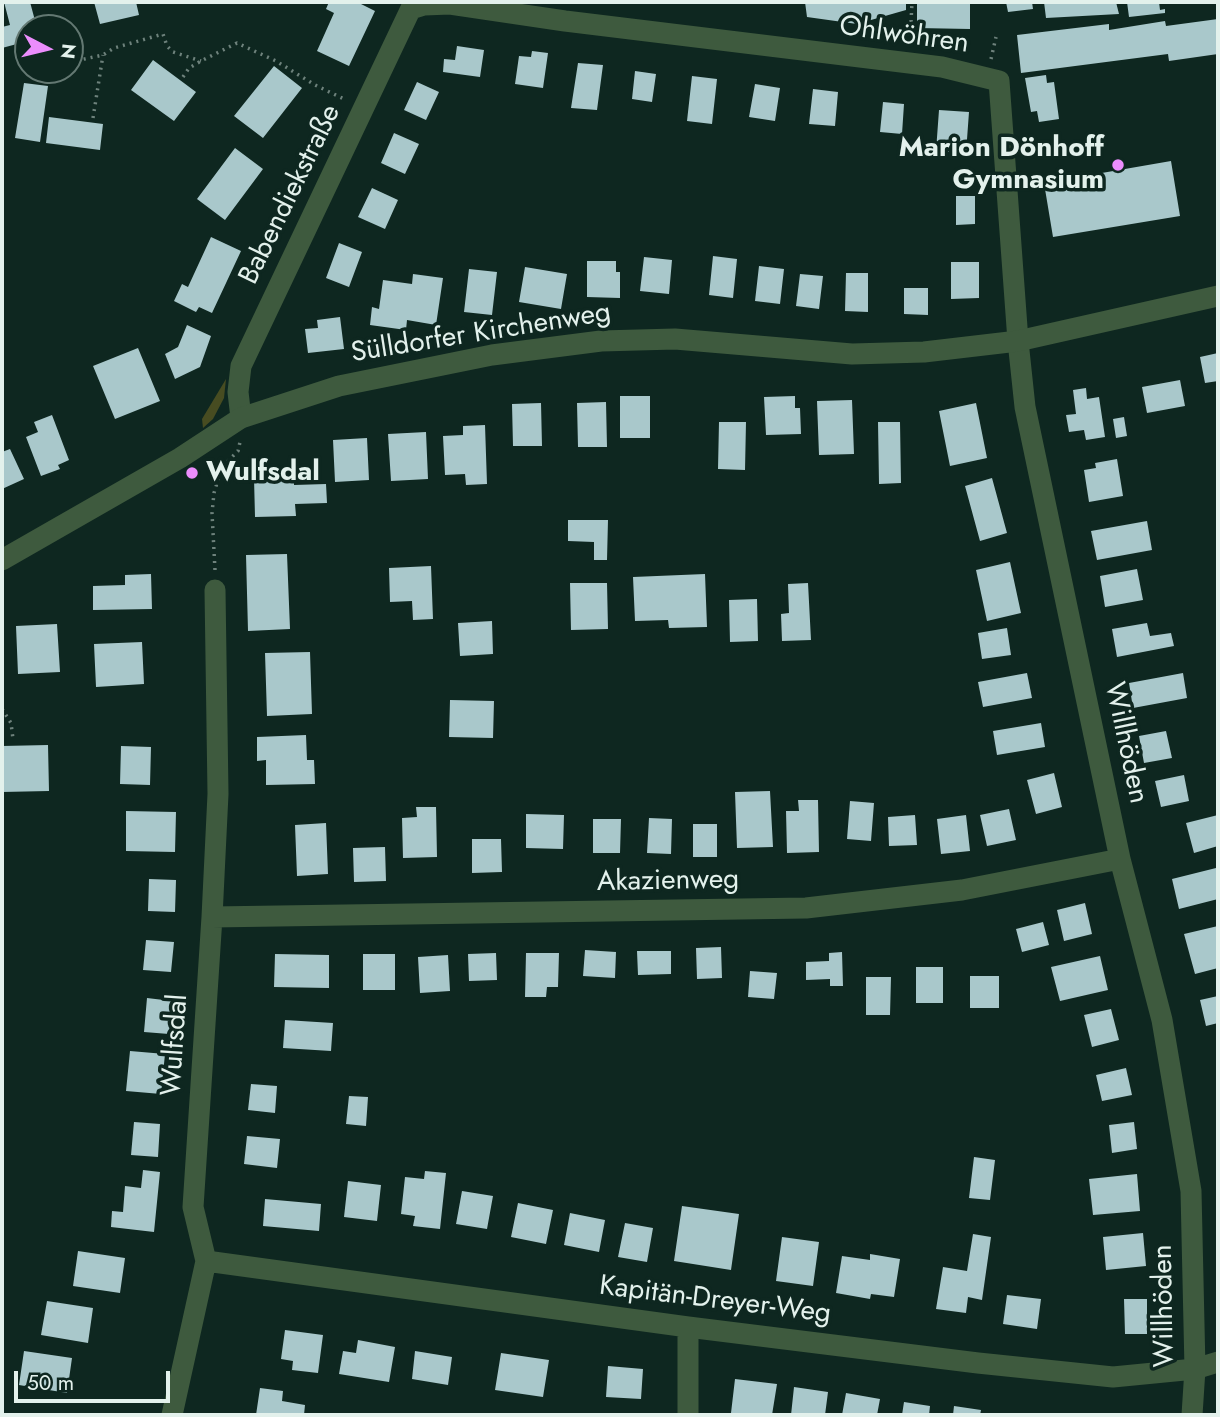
<!DOCTYPE html>
<html>
<head>
<meta charset="utf-8">
<style>
	body { margin:0 }
	#map { position:relative; width:1220px; height:1417px; overflow:hidden; background:#0e2720; font-family:Jost,sans-serif }
	canvas { display:block }
	.frame { position:absolute; inset:0; border:4px solid #e3f1ec; pointer-events:none }
	.north { position:absolute; left:14px; top:14px; width:70px; height:70px; box-sizing:border-box; background:#0e2720; border:2px solid #637872; border-radius:50%; rotate:97deg; font-size:19px; font-weight:700; line-height:28px; text-align:center; color:#e3f1ec }
	.north::after { content:''; display:block; margin:auto; width:24px; height:32px; background:#eb8dfc; clip-path:polygon(50% 0,100% 100%,50% 72%,0 100%) }
	.scale { position:absolute; left:14px; top:1371px; width:156px; height:32px; box-sizing:border-box; border:4px solid #e3f1ec; border-top:0; padding-left:9px; font-size:21px; line-height:24px; white-space:nowrap; color:#e3f1ec; -webkit-text-stroke:5px #0e2720; paint-order:stroke }
</style>
</head>
<body>
<div id="map">
<canvas width="1220" height="1417"></canvas>
<div class="frame"></div>
<div class="north">N</div>
<div class="scale">50 m</div>
</div>
<script>
const ctx = document.querySelector('canvas').getContext('2d');
ctx.lineJoin = 'round';
function paint(path, color) { ctx.fillStyle = color; ctx.fill(path, 'evenodd'); }
const poly = rows => new Path2D(rows.map(r => 'M' + r).join(''));
function stroke(path, color, width, dash) { ctx.strokeStyle = color; ctx.lineWidth = width; ctx.lineCap = dash ? 'butt' : 'round'; ctx.setLineDash(dash || []); ctx.stroke(path); }
function write(font, color, halo, rows, align = 'center') {
  ctx.font = font + ' Jost,sans-serif'; ctx.lineWidth = 7; ctx.setLineDash([]); ctx.textBaseline = 'middle'; ctx.strokeStyle = halo; ctx.fillStyle = color; for (const [text, x, y, turn = 0] of rows) {
    ctx.save(); ctx.translate(x, y); ctx.rotate((+turn || 0) * Math.PI / 180); ctx.textAlign = isNaN(turn) ? turn : align; if (halo) ctx.strokeText(text, 0, 0); ctx.fillText(text, 0, 0); ctx.restore();
  }
}
paint(poly([
	[226,379,224,398,213,419,203,428,202,419]
]), '#474c21');
paint(poly([
	[4,2,30,2,37,28,28,28,28,41,2,48,2,27,10,25],
	[94,2,136,2,139,15,100,24],
	[329,2,357,2,375,11,349,66,317,51,334,13,326,9],
	[805,2,906,2,906,10,857,24,807,17],
	[917,2,970,2,970,29,917,28],
	[1006,2,1032,2,1033,9,1008,12],
	[1044,2,1116,2,1119,14,1046,18],
	[1127,2,1159,2,1160,10,1165,9,1165,13,1129,17],
	[1218,19,1218,54,1169,61,1168,54,1021,73,1017,35,1109,24,1109,30,1165,21,1166,26],
	[457,46,484,50,480,77,443,72,444,59,455,60],
	[532,51,548,53,543,88,515,84,519,56,531,57],
	[153,60,196,92,174,121,131,90],
	[578,63,603,65,597,110,571,108],
	[274,66,302,88,263,138,234,116],
	[635,71,656,74,652,102,632,99],
	[1046,75,1047,83,1054,82,1059,119,1039,122,1037,111,1031,112,1025,78],
	[692,76,717,79,712,124,687,121],
	[417,82,439,92,426,120,404,110],
	[24,83,48,86,40,142,15,138],
	[755,84,780,88,775,121,749,117],
	[813,89,838,92,835,126,809,124],
	[883,102,904,104,902,134,880,132],
	[939,110,969,112,966,153,936,151],
	[49,117,103,124,100,150,46,143],
	[394,133,419,144,405,174,381,163],
	[235,148,263,169,225,220,197,199],
	[1171,161,1180,216,1053,237,1044,183],
	[372,188,398,200,385,229,358,217],
	[956,196,975,196,975,224,956,225],
	[211,237,241,251,212,313,199,307,196,312,174,301,182,284,188,287],
	[339,243,362,252,349,287,326,278],
	[713,256,737,259,733,298,709,295],
	[644,257,672,260,669,294,640,291],
	[587,261,616,261,616,272,620,272,620,298,587,297],
	[951,262,979,262,979,298,951,299],
	[759,266,784,269,780,304,755,301],
	[525,267,567,274,561,309,519,302],
	[469,269,497,272,492,315,464,312],
	[846,273,868,273,868,312,845,311],
	[413,274,443,278,436,325,407,320,406,330,370,325,372,307,379,309,383,280,412,284],
	[800,274,823,276,819,309,796,306],
	[904,288,928,288,928,315,904,314],
	[340,317,344,349,308,353,305,329,318,328,317,320],
	[187,325,211,336,200,367,175,379,165,354,178,347],
	[138,348,160,401,115,419,93,366],
	[1218,353,1218,381,1205,383,1200,357],
	[1180,380,1185,406,1147,413,1142,387],
	[1086,388,1087,399,1099,397,1105,437,1086,440,1084,430,1069,432,1066,415,1076,414,1073,390],
	[620,396,650,396,650,438,620,438],
	[795,396,795,408,800,408,801,434,766,435,764,397],
	[852,400,854,454,819,455,817,401],
	[606,402,607,447,578,447,577,403],
	[541,403,542,446,513,446,512,404],
	[976,403,987,458,950,466,939,411],
	[52,415,69,460,58,465,60,469,41,476,26,437,38,432,34,422],
	[1124,417,1127,436,1116,438,1113,419],
	[719,422,746,422,745,470,718,469],
	[878,422,900,422,901,483,879,484],
	[485,425,487,484,466,485,465,474,445,475,443,436,463,435,463,426],
	[426,432,428,479,391,481,388,434],
	[367,438,369,480,335,482,333,440],
	[10,449,24,479,2,489,2,452],
	[1117,459,1123,496,1089,502,1084,470,1096,468,1095,463],
	[294,476,294,485,326,484,327,503,295,504,296,516,255,517,254,478],
	[992,478,1007,533,980,541,965,486],
	[568,520,608,520,607,560,594,560,594,542,568,541],
	[1147,521,1152,550,1097,560,1091,531],
	[287,554,290,629,248,631,246,555],
	[1010,562,1021,613,987,621,976,570],
	[431,566,433,619,413,620,412,601,390,602,389,568],
	[1137,569,1143,600,1105,607,1100,576],
	[151,574,152,609,93,610,93,586,125,585,125,575],
	[705,574,707,627,669,628,668,620,635,621,633,577],
	[570,583,607,583,608,629,571,630],
	[808,583,811,640,782,641,781,614,789,613,788,584],
	[757,599,758,641,730,642,729,600],
	[492,621,493,654,460,656,458,623],
	[1147,623,1150,636,1171,633,1174,646,1117,657,1112,629],
	[57,624,60,672,18,674,16,626],
	[1007,628,1011,655,982,659,978,633],
	[142,642,144,684,96,687,94,644],
	[310,652,312,714,267,716,265,653],
	[1027,673,1032,698,983,707,978,682],
	[1183,673,1187,698,1133,708,1129,683],
	[450,700,494,701,493,738,449,737],
	[1041,723,1045,747,997,755,993,731],
	[1166,731,1172,758,1144,763,1139,736],
	[306,735,307,760,314,760,315,784,266,785,266,760,257,761,257,737],
	[48,745,49,791,2,792,2,746],
	[121,746,151,747,150,785,120,784],
	[1054,773,1062,807,1036,814,1027,780],
	[1184,775,1189,801,1161,807,1155,781],
	[770,791,773,847,737,848,735,792],
	[798,800,818,800,819,852,787,853,786,811,799,811],
	[850,801,874,803,871,841,847,839],
	[416,807,436,807,437,857,403,858,402,818,417,817],
	[1009,809,1016,840,987,846,980,815],
	[126,811,176,812,175,852,126,851],
	[526,814,564,815,563,849,526,848],
	[915,815,917,845,889,846,888,817],
	[966,815,970,851,941,854,937,819],
	[1218,815,1218,846,1194,853,1186,823],
	[649,818,672,819,671,854,647,853],
	[593,819,621,819,620,853,593,853],
	[326,823,328,874,297,876,295,825],
	[693,824,717,824,717,857,693,857],
	[472,839,501,839,502,872,472,873],
	[385,847,386,881,354,882,353,848],
	[1216,868,1218,899,1179,909,1172,879],
	[149,879,176,880,175,912,148,911],
	[1085,903,1092,934,1064,941,1057,910],
	[1043,922,1049,945,1022,952,1016,929],
	[1218,926,1218,968,1195,974,1184,934],
	[146,940,174,942,171,972,143,970],
	[721,947,722,978,697,979,696,948],
	[585,950,616,952,615,978,583,976],
	[637,951,671,951,671,974,638,975],
	[842,952,843,986,830,986,830,979,806,980,806,962,829,961,829,953],
	[496,953,497,980,469,981,468,954],
	[526,953,559,953,558,987,547,987,546,997,525,997],
	[275,954,329,955,329,988,274,987],
	[363,954,395,954,395,990,363,990],
	[448,955,450,991,420,993,418,957],
	[1100,956,1108,990,1060,1001,1051,967],
	[916,967,943,967,943,1003,916,1003],
	[750,971,777,973,774,999,748,997],
	[970,976,999,976,999,1008,970,1008],
	[866,977,891,977,890,1015,866,1015],
	[1218,996,1218,1023,1206,1026,1200,1000],
	[147,998,172,1001,169,1034,144,1032],
	[1111,1009,1119,1040,1092,1047,1084,1015],
	[285,1020,333,1023,331,1051,283,1048],
	[130,1051,165,1054,161,1094,126,1091],
	[1126,1068,1132,1095,1102,1101,1096,1075],
	[251,1084,277,1086,275,1113,248,1110],
	[349,1096,368,1097,366,1126,346,1124],
	[134,1122,160,1124,158,1157,131,1155],
	[1134,1122,1137,1149,1112,1153,1109,1125],
	[247,1136,280,1139,277,1168,244,1164],
	[974,1157,995,1160,990,1200,969,1198],
	[143,1170,160,1172,154,1232,111,1227,112,1211,123,1212,125,1186,141,1188],
	[425,1171,446,1173,440,1229,413,1226,415,1216,401,1214,405,1177,424,1179],
	[1137,1174,1140,1211,1093,1215,1089,1179],
	[348,1181,381,1185,377,1221,344,1217],
	[462,1191,493,1196,487,1229,456,1224],
	[265,1199,321,1204,319,1231,263,1226],
	[518,1203,553,1210,546,1244,511,1237],
	[682,1206,739,1214,731,1270,674,1261],
	[570,1213,605,1220,599,1252,564,1245],
	[625,1223,653,1228,647,1262,618,1257],
	[1143,1233,1146,1266,1106,1270,1103,1237],
	[973,1234,991,1237,982,1300,968,1297,966,1313,936,1309,943,1267,967,1271],
	[782,1237,819,1242,813,1286,776,1281],
	[78,1251,125,1258,120,1293,73,1286],
	[870,1254,900,1259,894,1297,871,1294,870,1299,836,1293,842,1256,870,1260],
	[1007,1295,1041,1299,1037,1329,1003,1324],
	[1124,1299,1147,1299,1147,1334,1125,1334],
	[47,1301,93,1308,88,1343,41,1335],
	[285,1330,323,1335,318,1373,292,1370,293,1361,281,1359],
	[358,1340,395,1347,389,1382,339,1374,343,1351,356,1353],
	[24,1351,72,1358,67,1393,19,1385],
	[415,1351,452,1357,448,1385,412,1379],
	[501,1353,549,1360,543,1397,495,1390],
	[608,1366,643,1369,641,1399,606,1397],
	[735,1379,777,1384,772,1415,731,1413],
	[794,1387,828,1392,825,1415,791,1415],
	[260,1388,283,1391,282,1401,305,1405,304,1415,256,1415],
	[846,1393,880,1399,877,1415,842,1415],
	[904,1402,930,1406,929,1415,902,1415],
	[954,1406,981,1410,980,1415,953,1415]
]), '#a9c8cb');
stroke(poly([
	[910,43,912,2],
	[991,59,996,37],
	[70,62,103,55,114,48,163,34,167,46,173,52,201,61],
	[183,77,189,68,201,61,237,43,276,61,315,85,344,99],
	[93,118,103,55],
	[215,570,212,513,214,493,219,476,225,464,238,451,240,442],
	[2,709,11,723,13,739]
]), '#6e827c', 3.5, [2, 5]);
stroke(poly([
	[411,9,424,5,450,4,565,21,942,67,999,81,1018,341,1025,407,1120,859,1162,1020,1191,1191,1195,1369,1192,1415],
	[241,418,238,392,241,366,414,2],
	[212,917,806,908,962,890,1120,859],
	[206,1261,688,1327,978,1363,1113,1377,1195,1369,1218,1362],
	[688,1327,688,1415],
	[172,1415,206,1261,193,1207,212,917,218,794,215,590]
]), '#3e5a3e', 21);
stroke(poly([
	[2,560,180,458,241,418,339,386,492,355,601,341,675,339,852,354,924,352,1018,341,1218,296]
]), '#3e5a3e', 21);
for (const [x, y, r, color] of [
	[1118,165,7,"#eb8dfc"],
	[192,473,7,"#eb8dfc"]
]) { const dot = new Path2D(); dot.arc(x, y, r, 0, 2 * Math.PI); ctx.fillStyle = color; ctx.fill(dot); stroke(dot, '#0e2720', 2.5); }
write('28px', '#e3f1ec', '#0e2720', [
	["Ohlwöhren",904,36,8],
	["Babendiekstraße",291,195,-64],
	["Sülldorfer Kirchenweg",481,334,-9],
	["Willhöden",1125,743,78],
	["Akazienweg",668,882,-1],
	["Wulfsdal",176,1045,-86],
	["Kapitän-Dreyer-Weg",715,1301,7],
	["Willhöden",1165,1306,-91]
]);
write('bold 28px', '#e3f1ec', '#0e2720', [
	["Marion Dönhoff",1104,149],
	["Gymnasium",1104,181],
	["Wulfsdal",206,473,"left"]
], 'right');
</script>
</body>
</html>
